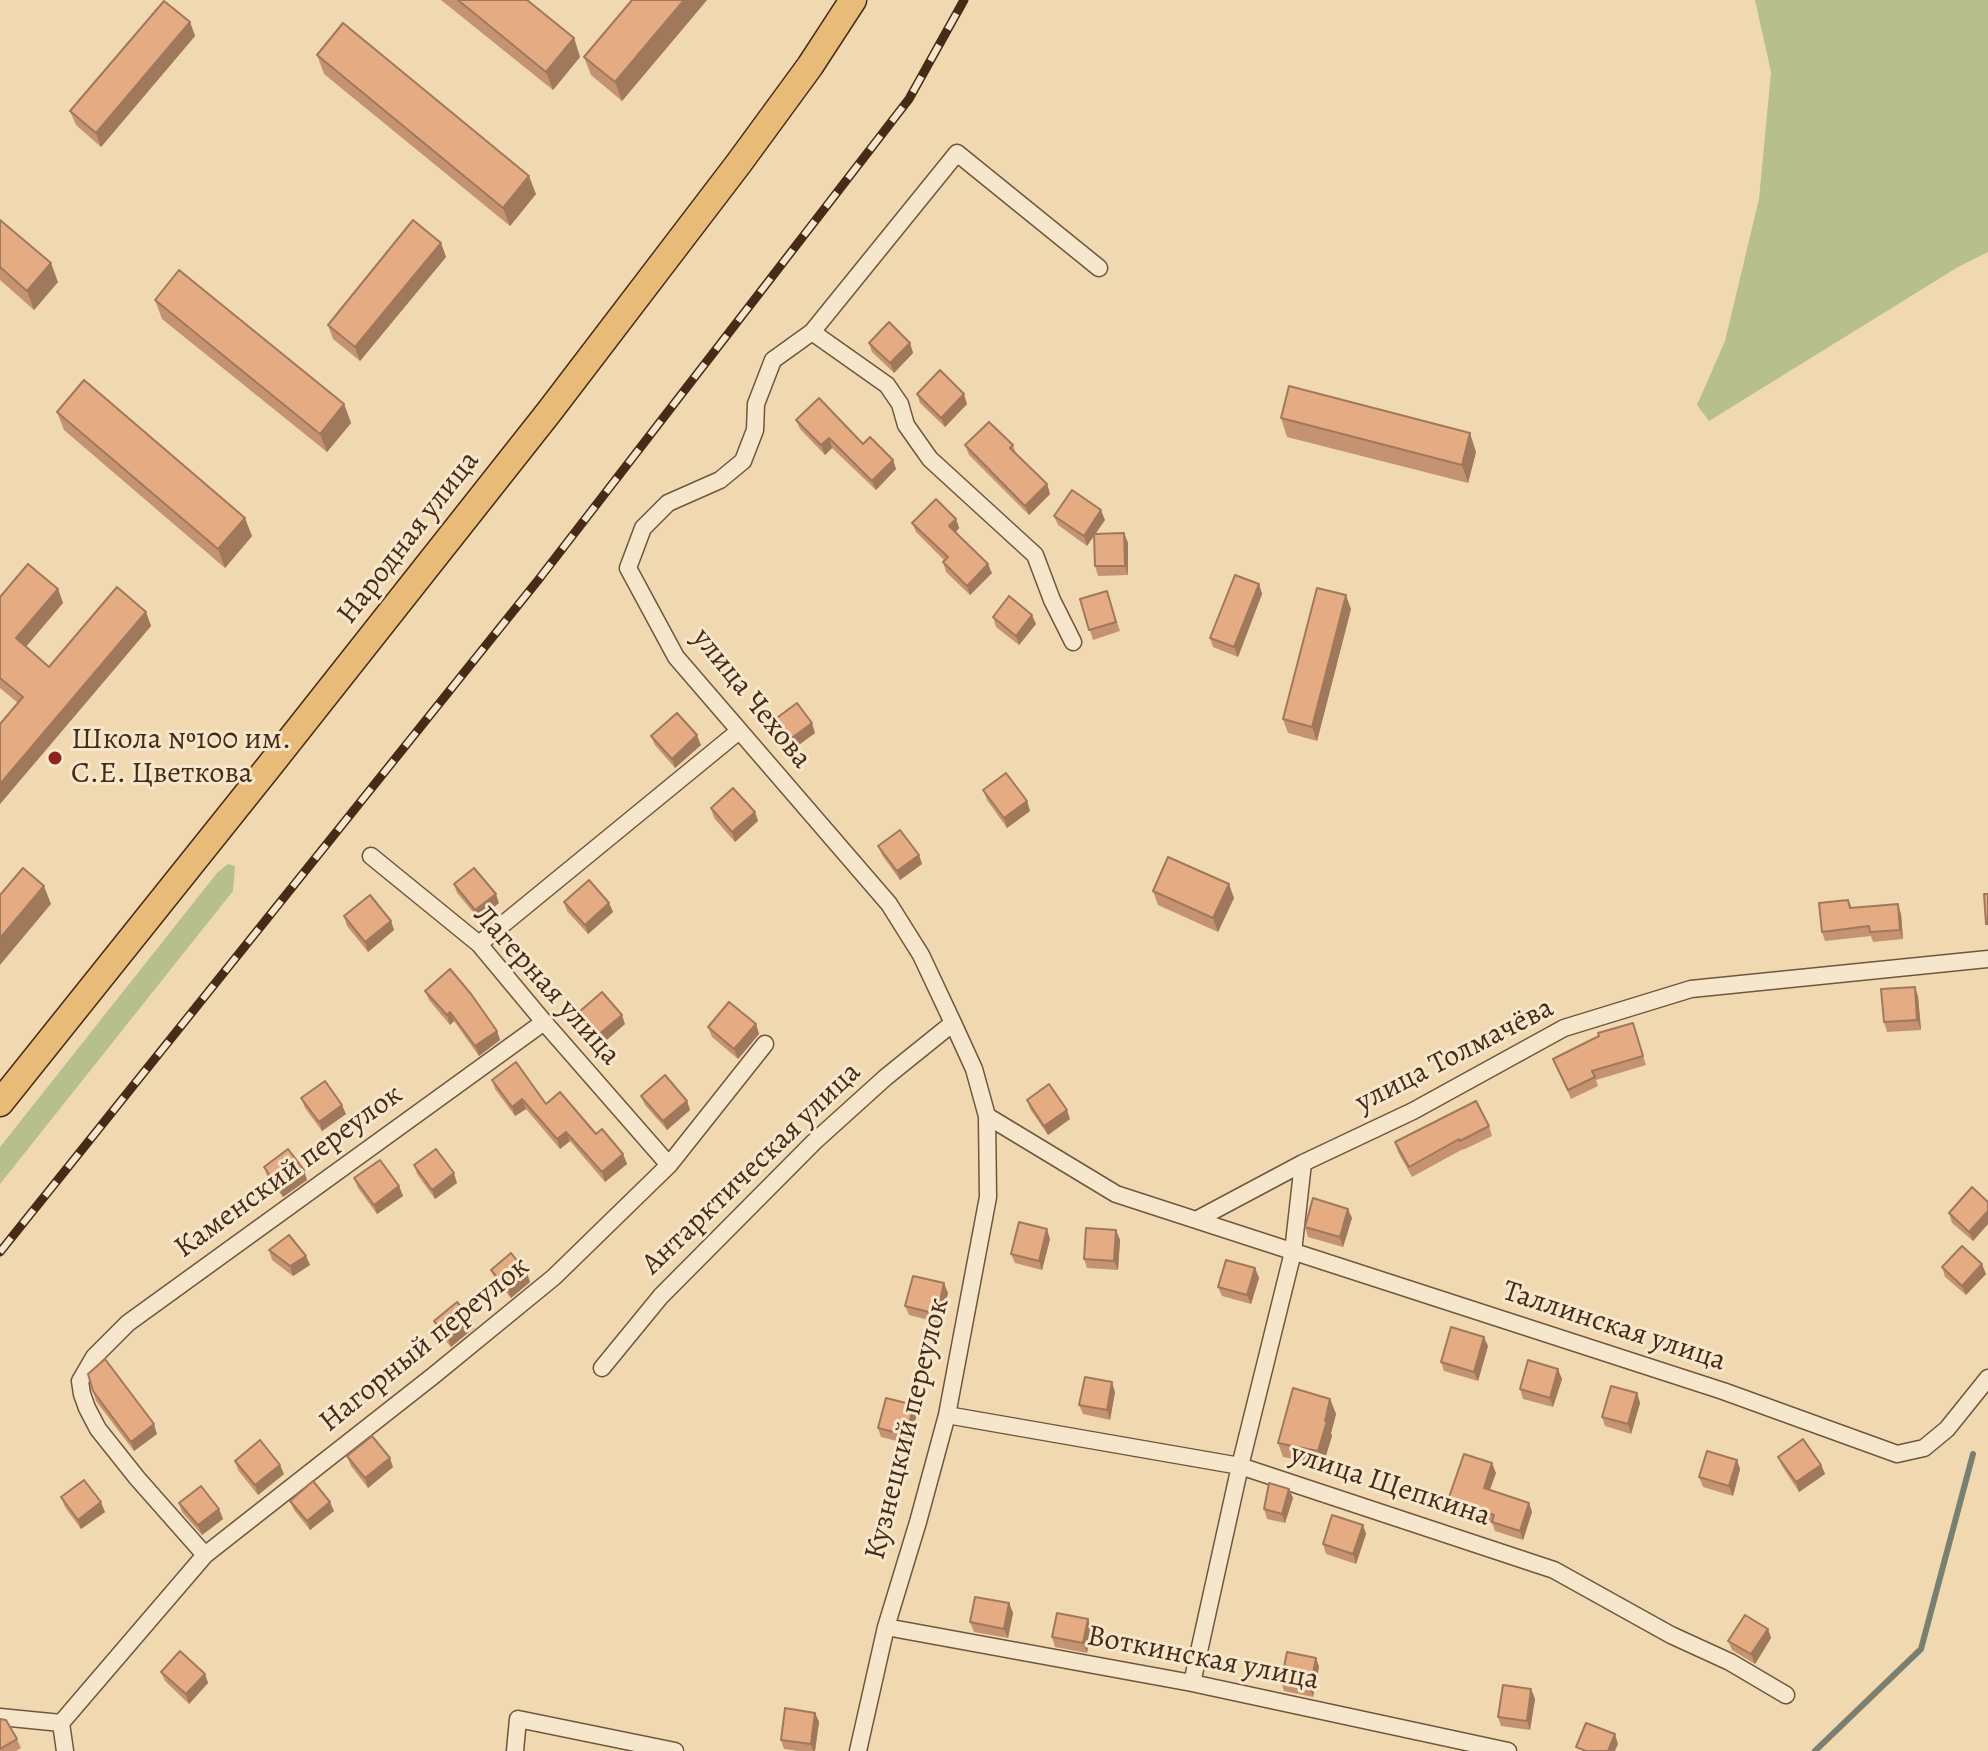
<!DOCTYPE html>
<html>
<head>
<meta charset="utf-8">
<style>
	body { margin:0 }
	canvas { display:block; background:#f0d8b1 }
</style>
</head>
<body>
<canvas width="1988" height="1751"></canvas>
<script>
const ctx = document.querySelector('canvas').getContext('2d');
ctx.lineJoin = 'round';
function paint(path, color) { ctx.fillStyle = color; ctx.fill(path, 'evenodd'); }
const poly = rows => new Path2D(rows.map(r => 'M' + r).join(''));
function stroke(path, color, width, dash) { ctx.strokeStyle = color; ctx.lineWidth = width; ctx.lineCap = dash ? 'butt' : 'round'; ctx.setLineDash(dash || []); ctx.stroke(path); }
function write(font, color, halo, rows, align = 'center') {
  ctx.font = font + ' Alegreya,serif'; ctx.lineWidth = 6; ctx.setLineDash([]); ctx.textBaseline = 'middle'; ctx.strokeStyle = halo; ctx.fillStyle = color; for (const [text, x, y, turn = 0] of rows) {
    ctx.save(); ctx.translate(x, y); ctx.rotate((+turn || 0) * Math.PI / 180); ctx.textAlign = isNaN(turn) ? turn : align; if (halo) ctx.strokeText(text, 0, 0); ctx.fillText(text, 0, 0); ctx.restore();
  }
}
paint(poly([
	[1755,0,1988,0,1988,252,1958,267,1709,421,1697,405,1725,341,1759,199,1771,72],
	[228,864,235,866,233,891,0,1184,0,1147,217,873]
]), '#b7bf8d');
stroke(poly([
	[1815,1751,1921,1649,1973,1454]
]), '#798072', 6);
const street = poly([
	[812,332,887,385,900,404,906,425,930,459,1035,555,1052,600,1073,642],
	[371,856,479,944,544,1022,669,1165],
	[479,944,739,731],
	[987,1116,1116,1194,1196,1220,1303,1163,1413,1111,1564,1028,1691,989,1988,959],
	[1196,1220,1723,1391,1897,1454,1924,1448,1947,1429,1988,1378],
	[602,1368,661,1296,814,1142,886,1077,953,1023],
	[947,1415,1240,1466,1554,1570,1671,1635,1730,1662,1786,1695],
	[205,1555,137,1478,98,1429,87,1408,82,1394,80,1381,94,1357,128,1323,544,1022],
	[886,1627,1192,1683,1508,1751],
	[1192,1683,1240,1466,1293,1252,1303,1163],
	[0,1717,61,1723,205,1555,433,1376,554,1277,669,1165,765,1044],
	[61,1723,65,1751],
	[515,1751,518,1719,675,1751],
	[858,1751,886,1627,918,1522,947,1415,988,1197,987,1116,974,1069,953,1023,921,955,889,904,676,657,628,568,643,528,668,503,720,480,743,461,755,430,756,404,773,360,812,332,957,153,1099,268]
]);
const primary = poly([
	[0,1103,271,764,549,412,739,163,810,66,853,0]
]);
stroke(street, '#71563d', 19);
stroke(primary, '#472b16', 29);
stroke(street, '#f5e6cc', 16);
stroke(primary, '#e8bc78', 26);
const rail = poly([
	[0,1252,539,579,909,99,964,0]
]);
stroke(rail, '#472b16', 9);
stroke(rail, '#f5e6cc', 6, [18]);
paint(poly([
	[441,0,527,0,574,38,580,57,553,90],
	[632,0,707,0,622,101,591,75,584,57],
	[190,22,195,36,101,147,76,125,70,111],
	[317,55,536,194,510,226,324,74],
	[0,220,58,282,34,310,0,280],
	[441,243,446,257,360,361,333,339,328,325],
	[155,300,344,404,351,423,327,452,162,319],
	[869,343,910,343,913,353,894,373,872,352],
	[917,394,967,404,945,427,920,403],
	[57,412,252,536,225,568,64,430],
	[1281,418,1476,452,1468,483,1287,437],
	[796,420,863,444,893,460,896,469,876,490,832,448,825,455,800,429],
	[965,445,1013,445,1016,454,1047,484,1050,494,1029,515,969,455],
	[1054,516,1105,520,1095,534,1124,533,1128,543,1128,575,1098,576,1095,566,1094,535,1087,546,1058,525],
	[956,519,959,528,956,532,992,573,970,595,946,572,943,562,945,561,916,532,912,523],
	[1259,584,1262,594,1238,657,1213,647,1210,638],
	[58,589,63,603,26,647,49,667,146,612,151,626,0,804,0,724,18,703,0,688,0,597],
	[1107,591,1120,631,1093,640,1080,599],
	[1351,609,1317,741,1288,733,1283,719],
	[993,617,1036,624,1019,645,996,627],
	[774,720,815,733,792,750,777,729],
	[651,736,701,745,675,768,655,745],
	[983,790,1027,801,1030,811,1007,828,987,800],
	[711,808,755,812,758,821,735,842,714,818],
	[878,846,919,855,922,864,900,880,882,855],
	[454,884,499,903,479,919,457,893],
	[1153,891,1234,898,1218,932,1158,905],
	[1848,900,1852,908,1901,914,1903,939,1873,942,1871,936,1825,941,1822,932],
	[564,902,609,903,613,912,588,934,567,911],
	[344,916,391,921,394,930,368,952,347,926],
	[425,991,497,1031,500,1040,479,1056,454,1021,450,1025,429,1000],
	[1918,996,1921,1030,1887,1032,1884,1022],
	[579,1012,625,1024,602,1044,582,1022],
	[1633,1023,1646,1065,1596,1080,1598,1086,1571,1099,1553,1059],
	[756,1024,759,1034,738,1059,712,1037,708,1027],
	[492,1080,546,1104,596,1134,623,1154,627,1164,605,1182,570,1141,560,1149,526,1109,515,1116,495,1089],
	[641,1096,687,1101,690,1110,667,1130,645,1105],
	[301,1098,346,1114,322,1131,305,1108],
	[1027,1100,1070,1119,1048,1135,1030,1109],
	[1489,1126,1492,1136,1463,1150,1463,1149,1412,1177,1398,1152,1395,1142],
	[414,1165,457,1183,435,1199,417,1174],
	[264,1167,307,1180,283,1197,267,1176],
	[354,1178,399,1186,403,1196,377,1214,358,1188],
	[1988,1202,1988,1224,1973,1241,1952,1223,1949,1213],
	[1352,1218,1343,1247,1308,1237,1305,1227],
	[1116,1230,1120,1240,1118,1270,1087,1268,1084,1259],
	[1050,1239,1042,1270,1015,1263,1011,1254],
	[269,1250,306,1256,310,1265,293,1276,272,1260],
	[1942,1267,1986,1274,1966,1295,1945,1277],
	[1255,1268,1259,1278,1251,1304,1222,1296,1218,1287],
	[491,1270,530,1282,511,1298,495,1279],
	[948,1293,940,1323,909,1315,905,1306],
	[434,1321,474,1328,451,1347,437,1331],
	[1488,1346,1478,1381,1444,1371,1441,1362],
	[1562,1379,1553,1407,1523,1399,1520,1389],
	[93,1391,157,1434,134,1451,96,1401],
	[1115,1392,1110,1420,1083,1414,1079,1405],
	[1637,1393,1640,1403,1631,1434,1605,1426,1602,1417],
	[1330,1399,1336,1414,1331,1433,1332,1436,1323,1465,1283,1457,1278,1443],
	[917,1414,909,1444,881,1437,878,1428],
	[347,1456,393,1467,368,1488,351,1466],
	[1778,1457,1821,1465,1825,1474,1799,1492,1782,1466],
	[1737,1460,1740,1469,1733,1496,1703,1487,1699,1477],
	[235,1461,284,1474,258,1495,238,1470],
	[1496,1473,1490,1490,1529,1503,1532,1512,1523,1540,1495,1531,1492,1523,1452,1510,1448,1500],
	[1289,1489,1293,1498,1285,1523,1267,1519,1264,1509],
	[61,1497,105,1512,81,1529,65,1507],
	[290,1501,334,1511,310,1530,294,1510],
	[179,1503,219,1509,223,1519,202,1535,182,1512],
	[1363,1525,1366,1534,1356,1564,1326,1554,1323,1544],
	[1009,1603,1013,1613,1008,1638,974,1632,970,1622],
	[1091,1628,1087,1653,1055,1647,1052,1637],
	[1768,1629,1771,1638,1755,1664,1732,1650,1728,1641],
	[1316,1658,1319,1667,1313,1697,1284,1691,1281,1682],
	[161,1672,205,1674,208,1683,189,1704,165,1681],
	[1531,1689,1535,1699,1530,1730,1501,1726,1498,1717],
	[815,1713,819,1722,815,1751,798,1751,784,1749,781,1740],
	[0,1719,17,1739,21,1748,16,1751,0,1751]
]), '#c59371');
paint(poly([
	[684,0,707,0,622,101,615,82],
	[190,22,195,36,101,147,96,133],
	[574,38,580,57,553,90,546,72],
	[529,176,536,194,510,226,503,208],
	[441,243,446,257,360,361,355,347],
	[51,263,58,282,34,310,27,291],
	[910,343,913,353,894,373,890,363],
	[964,394,967,404,945,427,941,418],
	[344,404,351,423,327,452,320,434],
	[1470,433,1476,452,1468,483,1462,465],
	[829,438,832,448,825,455,821,445],
	[893,460,896,469,876,490,872,481],
	[1047,484,1050,494,1029,515,1025,506],
	[1101,510,1105,520,1087,546,1084,536],
	[245,518,252,536,225,568,218,549],
	[956,519,959,528,953,535,949,526],
	[1124,533,1128,543,1128,575,1125,566],
	[988,564,992,573,970,595,967,586],
	[1259,584,1262,594,1238,657,1234,647],
	[58,589,63,603,21,652,16,638],
	[1346,595,1351,609,1317,741,1312,727],
	[146,612,151,626,0,804,0,784],
	[1032,615,1036,624,1019,645,1016,636],
	[812,723,815,733,792,750,789,740],
	[697,735,701,745,675,768,672,759],
	[1027,801,1030,811,1007,828,1004,818],
	[755,812,758,821,735,842,732,832],
	[919,855,922,864,900,880,897,871],
	[1229,884,1234,898,1218,932,1213,918],
	[44,886,51,904,0,965,0,938],
	[496,894,499,903,479,919,475,910],
	[609,903,613,912,588,934,585,925],
	[1898,904,1901,914,1903,939,1900,930],
	[391,921,394,930,368,952,365,942],
	[1915,987,1918,996,1921,1030,1917,1020],
	[450,1012,454,1021,450,1025,447,1015],
	[622,1015,625,1024,602,1044,598,1035],
	[756,1024,759,1034,738,1059,734,1049],
	[497,1031,500,1040,479,1056,475,1046],
	[522,1099,526,1109,515,1116,512,1107],
	[687,1101,690,1110,667,1130,663,1121],
	[342,1105,346,1114,322,1131,319,1122],
	[1067,1110,1070,1119,1048,1135,1044,1126],
	[566,1132,570,1141,560,1149,557,1139],
	[623,1154,627,1164,605,1182,602,1172],
	[304,1170,307,1180,283,1197,279,1188],
	[454,1173,457,1183,435,1199,432,1190],
	[399,1186,403,1196,377,1214,374,1205],
	[1348,1209,1352,1218,1343,1247,1340,1237],
	[1988,1211,1988,1224,1973,1241,1969,1232],
	[1047,1229,1050,1239,1042,1270,1039,1261],
	[1116,1230,1120,1240,1118,1270,1114,1261],
	[306,1256,310,1265,293,1276,290,1266],
	[1982,1264,1986,1274,1966,1295,1962,1286],
	[1255,1268,1259,1278,1251,1304,1247,1295],
	[527,1273,530,1282,511,1298,507,1289],
	[944,1283,948,1293,940,1323,937,1314],
	[471,1319,474,1328,451,1347,448,1338],
	[1484,1337,1488,1346,1478,1381,1474,1372],
	[1558,1369,1562,1379,1553,1407,1550,1398],
	[1112,1382,1115,1392,1110,1420,1107,1410],
	[1637,1393,1640,1403,1631,1434,1628,1424],
	[1330,1399,1336,1414,1331,1433,1332,1436,1323,1465,1318,1451],
	[914,1405,917,1414,909,1444,906,1435],
	[154,1424,157,1434,134,1451,131,1442],
	[390,1458,393,1467,368,1488,365,1478],
	[1737,1460,1740,1469,1733,1496,1729,1486],
	[1492,1463,1496,1473,1487,1497,1484,1488],
	[280,1465,284,1474,258,1495,255,1485],
	[1821,1465,1825,1474,1799,1492,1796,1482],
	[1289,1489,1293,1498,1285,1523,1282,1514],
	[101,1502,105,1512,81,1529,78,1520],
	[330,1502,334,1511,310,1530,307,1521],
	[1529,1503,1532,1512,1523,1540,1520,1531],
	[219,1509,223,1519,202,1535,198,1525],
	[1363,1525,1366,1534,1356,1564,1353,1554],
	[1009,1603,1013,1613,1008,1638,1004,1629],
	[1088,1619,1091,1628,1087,1653,1083,1643],
	[1768,1629,1771,1638,1755,1664,1751,1654],
	[1316,1658,1319,1667,1313,1697,1310,1688],
	[205,1674,208,1683,189,1704,186,1694],
	[1531,1689,1535,1699,1530,1730,1527,1721],
	[815,1713,819,1722,815,1751,813,1751,811,1744],
	[1615,1734,1618,1744,1615,1751,1608,1751]
]), '#a0785c');
const building = poly([
	[458,0,527,0,574,38,546,72,458,0],
	[632,0,684,0,615,82,584,57,632,0],
	[164,1,190,22,96,133,70,111,164,1],
	[343,23,529,176,503,208,317,55,343,23],
	[0,220,51,263,27,291,0,267,0,220],
	[413,220,441,243,355,347,328,325,413,220],
	[179,270,344,404,320,434,155,300,179,270],
	[889,322,910,343,890,363,869,343,889,322],
	[940,370,964,394,941,418,917,394,940,370],
	[84,380,245,518,218,549,57,412,84,380],
	[1289,386,1470,433,1462,465,1281,418,1289,386],
	[819,398,863,444,870,437,893,460,872,481,829,438,821,445,796,420,819,398],
	[989,422,1013,445,1010,448,1047,484,1025,506,965,445,989,422],
	[1072,490,1101,510,1084,536,1054,516,1072,490],
	[936,499,956,519,949,526,988,564,967,586,943,562,948,557,912,523,936,499],
	[1124,533,1125,566,1095,566,1094,534,1124,533],
	[28,564,58,589,16,638,49,667,117,587,146,612,0,784,0,724,23,697,0,678,0,597,28,564],
	[1235,575,1259,584,1234,647,1210,638,1235,575],
	[1317,588,1346,595,1312,727,1283,719,1317,588],
	[1107,591,1116,622,1089,630,1080,599,1107,591],
	[1009,596,1032,615,1016,636,993,617,1009,596],
	[797,703,812,723,789,740,774,720,797,703],
	[677,713,697,735,672,759,651,736,677,713],
	[1006,773,1027,801,1004,818,983,790,1006,773],
	[733,788,755,812,732,832,711,808,733,788],
	[900,830,919,855,897,871,878,846,900,830],
	[1168,857,1229,884,1213,918,1153,891,1168,857],
	[23,868,44,886,0,938,0,895,23,868],
	[474,868,496,894,475,910,454,884,474,868],
	[589,880,609,903,585,925,564,902,589,880],
	[1984,894,1988,894,1988,924,1986,924,1984,894],
	[370,895,391,921,365,942,344,916,370,895],
	[1848,900,1850,908,1898,904,1900,930,1870,932,1869,926,1822,932,1819,903,1848,900],
	[450,969,471,994,497,1031,475,1046,450,1012,447,1015,425,991,450,969],
	[1915,987,1917,1020,1884,1022,1881,989,1915,987],
	[602,992,622,1015,598,1035,579,1012,602,992],
	[729,1002,756,1024,734,1049,708,1027,729,1002],
	[1633,1023,1643,1056,1592,1071,1595,1077,1568,1090,1553,1059,1599,1036,1598,1033,1633,1023],
	[516,1062,546,1104,560,1092,596,1134,602,1129,623,1154,602,1172,566,1132,557,1139,522,1099,512,1107,492,1080,516,1062],
	[665,1075,687,1101,663,1121,641,1096,665,1075],
	[325,1081,342,1105,319,1122,301,1098,325,1081],
	[1049,1084,1067,1110,1044,1126,1027,1100,1049,1084],
	[1476,1101,1489,1126,1460,1141,1459,1139,1409,1167,1395,1142,1476,1101],
	[288,1149,304,1170,279,1188,264,1167,288,1149],
	[436,1149,454,1173,432,1190,414,1165,436,1149],
	[380,1160,399,1186,374,1205,354,1178,380,1160],
	[1972,1187,1988,1202,1988,1211,1969,1232,1949,1213,1972,1187],
	[1313,1198,1348,1209,1340,1237,1305,1227,1313,1198],
	[1019,1222,1047,1229,1039,1261,1011,1254,1019,1222],
	[1086,1228,1116,1230,1114,1261,1084,1259,1086,1228],
	[289,1235,306,1256,290,1266,269,1250,289,1235],
	[1962,1246,1982,1264,1962,1286,1942,1267,1962,1246],
	[511,1253,527,1273,507,1289,491,1270,511,1253],
	[1226,1260,1255,1268,1247,1295,1218,1287,1226,1260],
	[913,1276,944,1283,937,1314,905,1306,913,1276],
	[457,1302,471,1319,448,1338,434,1321,457,1302],
	[1451,1327,1484,1337,1474,1372,1441,1362,1451,1327],
	[105,1359,154,1424,131,1442,93,1391,88,1374,105,1359],
	[1528,1360,1558,1369,1550,1398,1520,1389,1528,1360],
	[1085,1377,1112,1382,1107,1410,1079,1405,1085,1377],
	[1611,1386,1637,1393,1628,1424,1602,1417,1611,1386],
	[1293,1388,1330,1399,1325,1421,1327,1421,1318,1451,1278,1443,1293,1388],
	[886,1398,914,1405,906,1435,878,1428,886,1398],
	[372,1436,390,1458,365,1478,347,1456,372,1436],
	[1803,1439,1821,1465,1796,1482,1778,1457,1803,1439],
	[260,1440,280,1465,255,1485,235,1461,260,1440],
	[1707,1451,1737,1460,1729,1486,1699,1477,1707,1451],
	[1464,1454,1492,1463,1484,1488,1529,1503,1520,1531,1492,1522,1494,1515,1448,1500,1464,1454],
	[84,1480,101,1502,78,1520,61,1497,84,1480],
	[313,1481,330,1502,307,1521,290,1501,313,1481],
	[1269,1483,1289,1489,1282,1514,1264,1509,1269,1483],
	[201,1486,219,1509,198,1525,179,1503,201,1486],
	[1332,1515,1363,1525,1353,1554,1323,1544,1332,1515],
	[975,1597,1009,1603,1004,1629,970,1622,975,1597],
	[1057,1613,1088,1619,1083,1643,1052,1637,1057,1613],
	[1745,1615,1768,1629,1751,1654,1728,1641,1745,1615],
	[180,1651,205,1674,186,1694,161,1672,180,1651],
	[1287,1652,1316,1658,1310,1688,1281,1682,1287,1652],
	[1503,1685,1531,1689,1527,1721,1498,1717,1503,1685],
	[785,1708,815,1713,811,1744,781,1740,785,1708],
	[0,1719,6,1720,17,1739,0,1749,0,1719],
	[1586,1723,1615,1734,1608,1751,1586,1751,1576,1747,1586,1723]
]);
paint(building, '#e5ab83');
stroke(building, '#a0785c', 2);
for (const [x, y, r, color] of [
	[55,758,8,"#8f2418"]
]) { const dot = new Path2D(); dot.arc(x, y, r, 0, 2 * Math.PI); ctx.fillStyle = color; ctx.fill(dot); stroke(dot, '#f5e6cc', 3); }
write('30px', '#472b16', '#f5e6cc', [
	["Народная улица",409,538,-52],
	["улица Чехова",751,699,51],
	["Лагерная улица",546,986,48],
	["улица Толмачёва",1455,1056,-27],
	["Антарктическая улица",752,1169,-44],
	["Каменский переулок",289,1172,-36],
	["Таллинская улица",1614,1327,18],
	["Нагорный переулок",425,1345,-39],
	["Кузнецкий переулок",908,1429,-76],
	["улица Щепкина",1390,1486,18],
	["Воткинская улица",1203,1659,11]
]);
write('30px', '#472b16', '#f5e6cc', [
	["Школа №100 им.",71,741],
	["С.Е. Цветкова",71,775]
], 'left');
</script>
</body>
</html>
